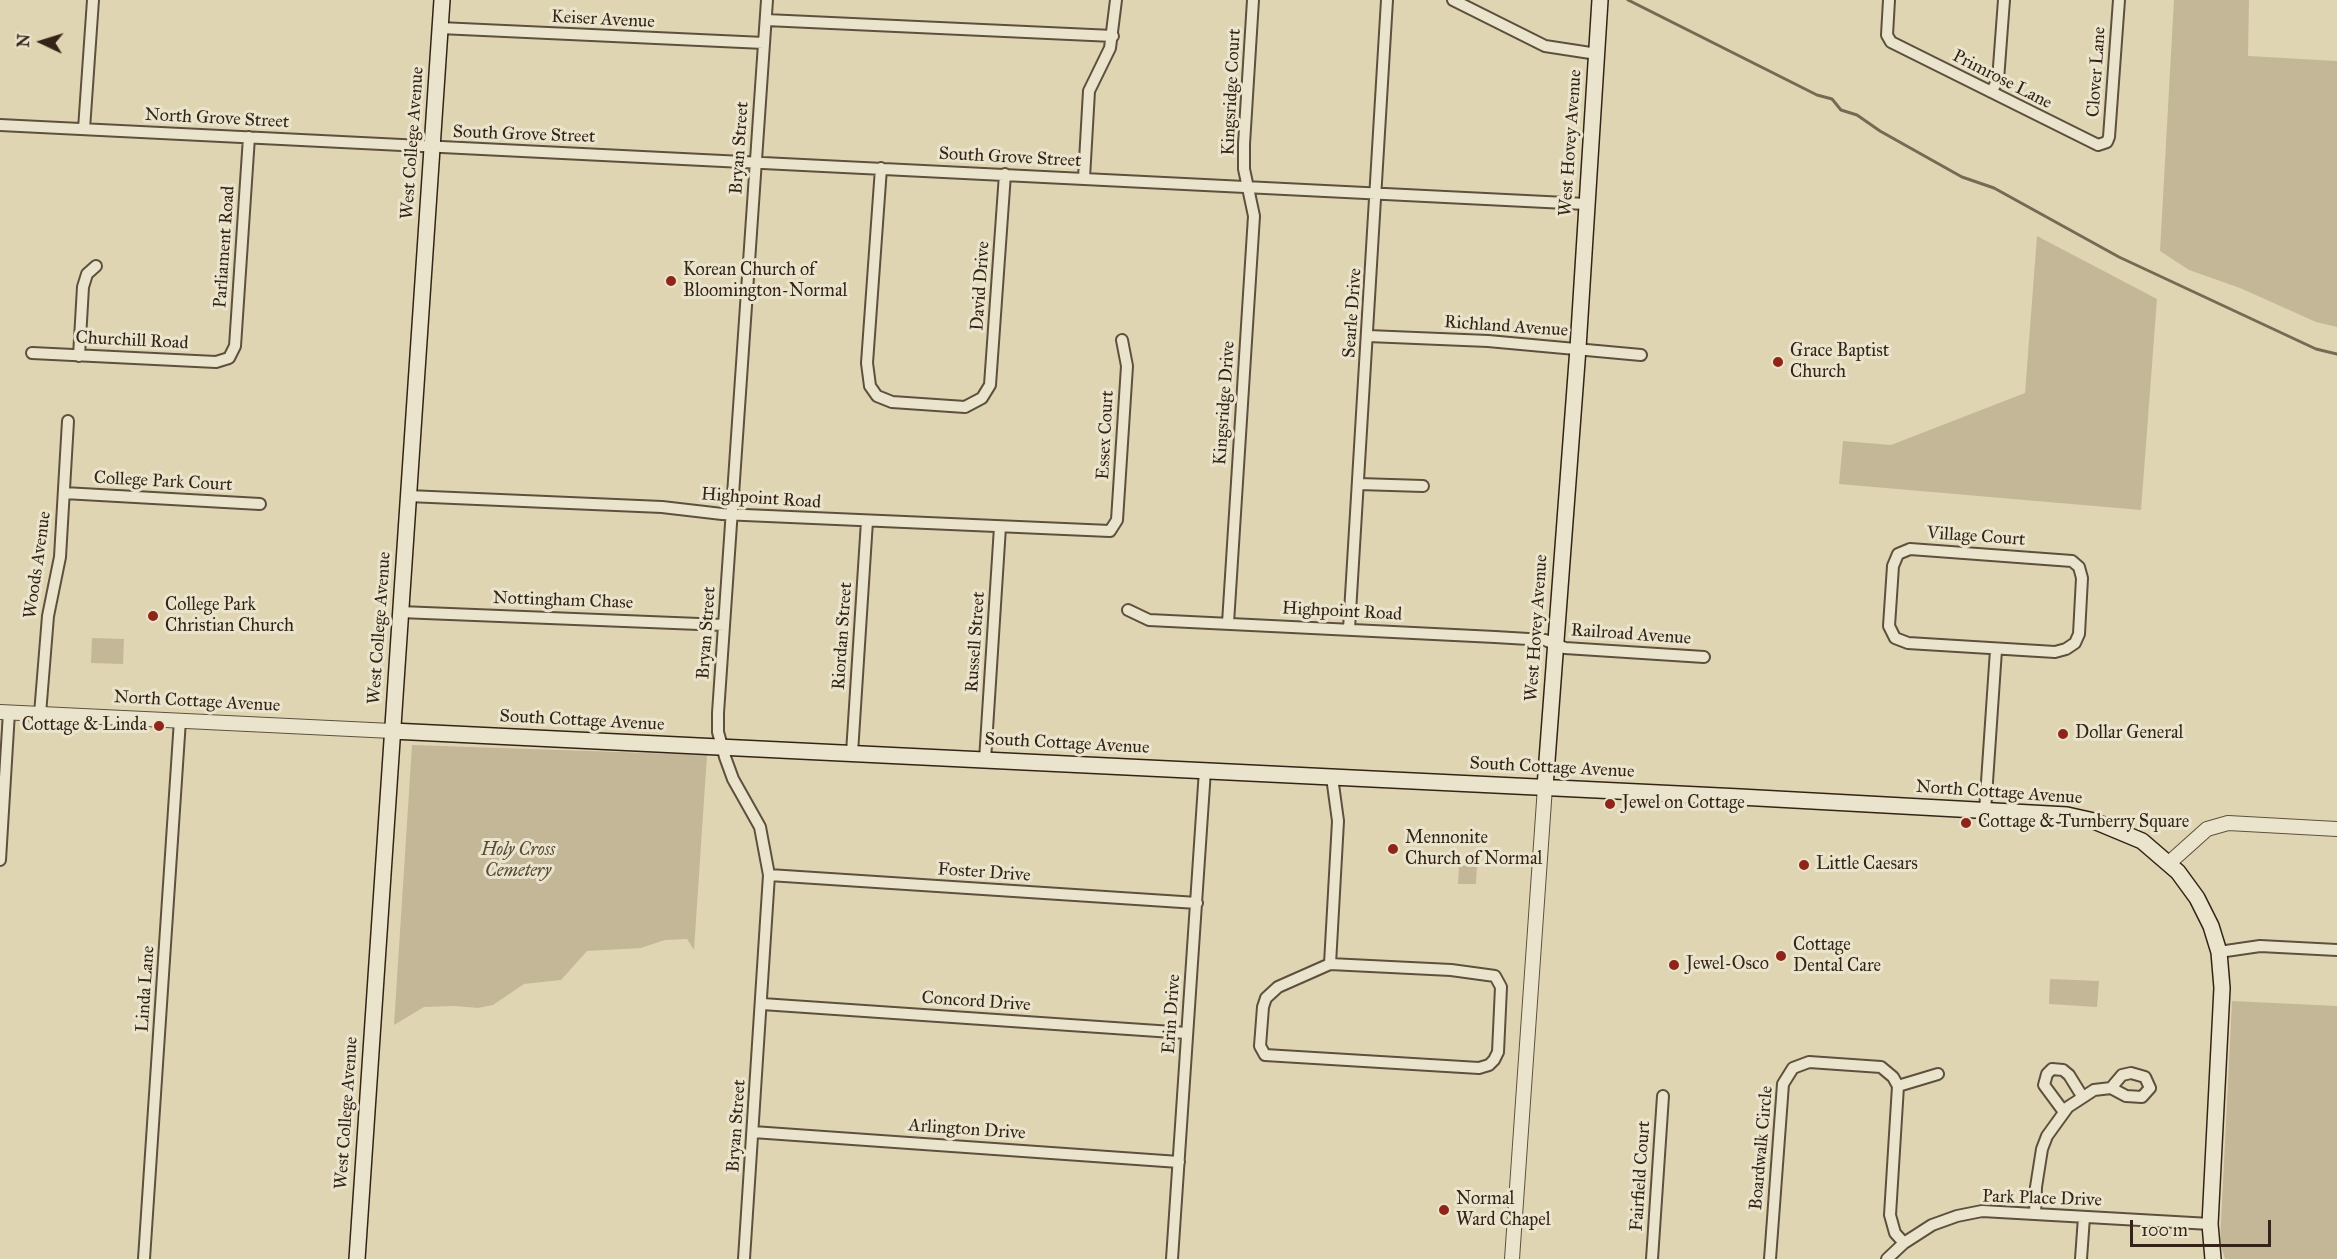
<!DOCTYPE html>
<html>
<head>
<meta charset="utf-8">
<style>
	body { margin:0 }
	#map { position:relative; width:2337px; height:1259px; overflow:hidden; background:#e0d5b2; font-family:"IM FELL Great Primer",serif }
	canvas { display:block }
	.north { position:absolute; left:12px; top:12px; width:60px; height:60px; -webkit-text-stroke:4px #ebe4cd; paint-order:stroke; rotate:274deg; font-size:16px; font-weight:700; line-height:24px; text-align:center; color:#332417 }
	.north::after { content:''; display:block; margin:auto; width:21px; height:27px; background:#332417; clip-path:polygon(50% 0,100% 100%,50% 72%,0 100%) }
	.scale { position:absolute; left:2130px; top:1220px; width:141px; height:27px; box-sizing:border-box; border:3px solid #332417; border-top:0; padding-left:8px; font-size:18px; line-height:21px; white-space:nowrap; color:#332417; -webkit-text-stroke:4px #ebe4cd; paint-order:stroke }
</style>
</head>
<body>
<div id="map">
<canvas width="2337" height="1259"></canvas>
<div class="north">N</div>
<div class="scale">100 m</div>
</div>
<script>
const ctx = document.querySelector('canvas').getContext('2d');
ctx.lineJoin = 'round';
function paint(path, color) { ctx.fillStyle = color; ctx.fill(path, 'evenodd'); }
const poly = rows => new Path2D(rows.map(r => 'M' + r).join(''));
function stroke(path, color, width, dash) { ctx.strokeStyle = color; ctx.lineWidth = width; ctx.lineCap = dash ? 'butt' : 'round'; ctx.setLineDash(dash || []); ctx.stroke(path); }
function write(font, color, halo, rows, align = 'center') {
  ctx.font = font + ' "IM FELL Great Primer",serif'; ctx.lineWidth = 6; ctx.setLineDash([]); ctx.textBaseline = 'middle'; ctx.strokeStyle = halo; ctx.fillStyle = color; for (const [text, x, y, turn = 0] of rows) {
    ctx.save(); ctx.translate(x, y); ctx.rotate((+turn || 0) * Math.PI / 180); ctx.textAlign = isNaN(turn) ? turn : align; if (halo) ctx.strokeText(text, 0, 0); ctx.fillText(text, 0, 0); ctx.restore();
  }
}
paint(poly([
	[2174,0,2249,0,2248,56,2337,61,2337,327,2316,322,2240,288,2189,270,2160,251],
	[2037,236,2157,299,2141,510,1839,484,1843,441,1891,445,2025,393],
	[92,638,124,639,123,664,91,663],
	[412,745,707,755,694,950,687,939,665,940,641,948,587,951,561,980,524,984,493,1005,478,1008,454,1006,424,1007,394,1025],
	[1459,865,1477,865,1476,884,1458,884],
	[2050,979,2099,981,2097,1007,2049,1004],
	[2232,1001,2337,1006,2337,1259,2225,1259,2220,1242]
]), '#c3b798');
stroke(poly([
	[1628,0,1817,95,1832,99,1841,110,1857,115,1880,131,1962,177,1994,188,2119,257,2316,349,2337,354]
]), '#776a54', 3);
const minor = poly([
	[1453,0,1545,46,1597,54],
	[1889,0,1887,35,1891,42,2098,145,2107,142,2109,137,2119,0],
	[766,20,1113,36],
	[440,28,764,43],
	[1991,92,1998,80,2004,0],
	[0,125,1586,204],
	[84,129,93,0],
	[881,168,867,363,870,386,877,396,892,402,965,407,982,398,990,385,1005,174],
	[1084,178,1089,91,1110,48,1116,0],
	[1368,336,1488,341,1641,355],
	[32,353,216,362,229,358,235,346,249,137],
	[79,356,83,287,87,274,96,266],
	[1359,484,1423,486],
	[64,493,260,504],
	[408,496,662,507,722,514,1110,531,1117,520,1127,366,1122,340],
	[1910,549,2072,561,2079,567,2082,578,2079,634,2075,643,2066,649,2055,652,1908,643,1895,638,1889,626,1893,566,1898,554,1910,549],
	[1128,610,1149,620,1495,637,1545,640,1565,648,1704,657],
	[400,612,724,625],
	[1228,623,1254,216,1244,169,1244,144,1253,0],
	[1349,629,1387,0],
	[40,714,48,616,60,557,68,421],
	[852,753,867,521],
	[985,760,1000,527],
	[1985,811,1996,650],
	[0,860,9,712],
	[769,875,1197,903],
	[2219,952,2260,946,2337,950],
	[1330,964,1451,970,1495,976,1501,987,1498,1052,1494,1060,1489,1065,1479,1068,1265,1055,1260,1046,1263,1007,1266,998,1278,987,1330,964],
	[1330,964,1338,821,1332,777],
	[762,1004,1187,1033],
	[1898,1086,1938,1074],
	[2064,1112,2044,1085,2047,1074,2052,1069,2063,1070,2069,1075,2082,1096],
	[753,1132,1179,1162],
	[2035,1214,2036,1187,2042,1149,2047,1136,2068,1107,2094,1090,2111,1088,2126,1096,2142,1097,2150,1088,2145,1077,2131,1073,2122,1075,2111,1088],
	[144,1259,180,720],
	[744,1259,769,875,760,827,733,779,725,757,718,732,718,713,767,0],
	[1172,1259,1205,770],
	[1652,1259,1663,1096],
	[1770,1259,1783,1084,1793,1068,1809,1062,1881,1067,1893,1077,1898,1086,1890,1215,1895,1233,1904,1243],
	[1887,1259,1904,1243,1932,1225,1957,1216,1982,1211,2210,1224],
	[2081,1259,2084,1217]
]);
const tertiary = poly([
	[0,712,392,731],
	[2169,863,2207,829,2228,823,2337,829],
	[1512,1259,1545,787]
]);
const secondary = poly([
	[392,731,1740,797,2067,815,2094,821,2142,841,2178,872,2197,898,2211,926,2219,952,2222,988,2210,1224,2213,1259],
	[1545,787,1578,348,1600,0],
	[357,1259,442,0]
]);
stroke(minor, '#5e503e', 14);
stroke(tertiary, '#5e503e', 16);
stroke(secondary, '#332417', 18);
stroke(minor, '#ebe4cd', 10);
stroke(tertiary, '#ebe4cd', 14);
stroke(secondary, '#ebe4cd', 15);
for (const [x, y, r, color] of [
	[671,281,6,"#8f2418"],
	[1778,362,6,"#8f2418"],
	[153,616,6,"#8f2418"],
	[159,726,6,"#8f2418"],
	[2063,734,6,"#8f2418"],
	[1610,804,6,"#8f2418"],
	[1966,823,6,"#8f2418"],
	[1393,849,6,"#8f2418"],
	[1804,865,6,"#8f2418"],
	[1781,956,6,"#8f2418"],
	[1674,965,6,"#8f2418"],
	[1444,1210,6,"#8f2418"]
]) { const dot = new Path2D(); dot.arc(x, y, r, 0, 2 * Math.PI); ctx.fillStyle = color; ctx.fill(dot); stroke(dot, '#ebe4cd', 2); }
write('18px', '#332417', '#ebe4cd', [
	["Keiser Avenue",603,20,3],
	["Clover Lane",2097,72,-86],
	["Primrose Lane",2002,80,27],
	["Kingsridge Court",1232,92,-87],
	["North Grove Street",217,119,3],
	["South Grove Street",524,135,2],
	["West College Avenue",413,143,-86],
	["West Hovey Avenue",1571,143,-86],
	["Bryan Street",740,148,-86],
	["South Grove Street",1010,158,3],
	["Parliament Road",225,247,-86],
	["David Drive",981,286,-86],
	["Searle Drive",1353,313,-86],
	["Richland Avenue",1506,327,4],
	["Churchill Road",132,341,3],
	["Kingsridge Drive",1225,403,-86],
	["Essex Court",1106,435,-87],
	["College Park Court",163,482,3],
	["Highpoint Road",761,499,4],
	["Village Court",1976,537,4],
	["Woods Avenue",38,565,-82],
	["Nottingham Chase",563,601,2],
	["Highpoint Road",1342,612,3],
	["West College Avenue",380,628,-86],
	["West Hovey Avenue",1537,628,-86],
	["Bryan Street",707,633,-86],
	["Railroad Avenue",1631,635,4],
	["Riordan Street",843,636,-86],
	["Russell Street",976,642,-86],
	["North Cottage Avenue",197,702,3],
	["South Cottage Avenue",582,721,3],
	["South Cottage Avenue",1067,744,3],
	["South Cottage Avenue",1552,768,3],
	["North Cottage Avenue",1999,793,4],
	["Foster Drive",984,873,4],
	["Linda Lane",146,989,-86],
	["Concord Drive",976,1002,4],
	["Erin Drive",1172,1014,-86],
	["West College Avenue",347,1113,-86],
	["Bryan Street",737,1126,-86],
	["Arlington Drive",967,1130,4],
	["Boardwalk Circle",1762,1148,-85],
	["Fairfield Court",1641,1176,-86],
	["Park Place Drive",2042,1199,2]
]);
write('18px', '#332417', '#ebe4cd', [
	["Korean Church of",683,271],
	["Bloomington-Normal",683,292],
	["Grace Baptist",1790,352],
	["Church",1790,373],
	["College Park",165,606],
	["Christian Church",165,627],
	["Cottage & Linda",147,726,"right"],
	["Dollar General",2075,734],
	["Jewel on Cottage",1622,804],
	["Cottage & Turnberry Square",1978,823],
	["Mennonite",1405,839],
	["Church of Normal",1405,860],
	["Little Caesars",1816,865],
	["Cottage",1793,946],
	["Dental Care",1793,967],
	["Jewel-Osco",1686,965],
	["Normal",1456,1200],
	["Ward Chapel",1456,1221]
], 'left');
write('italic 18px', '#574937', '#ebe4cd', [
	["Holy Cross",518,851],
	["Cemetery",518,872]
]);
</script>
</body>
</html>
